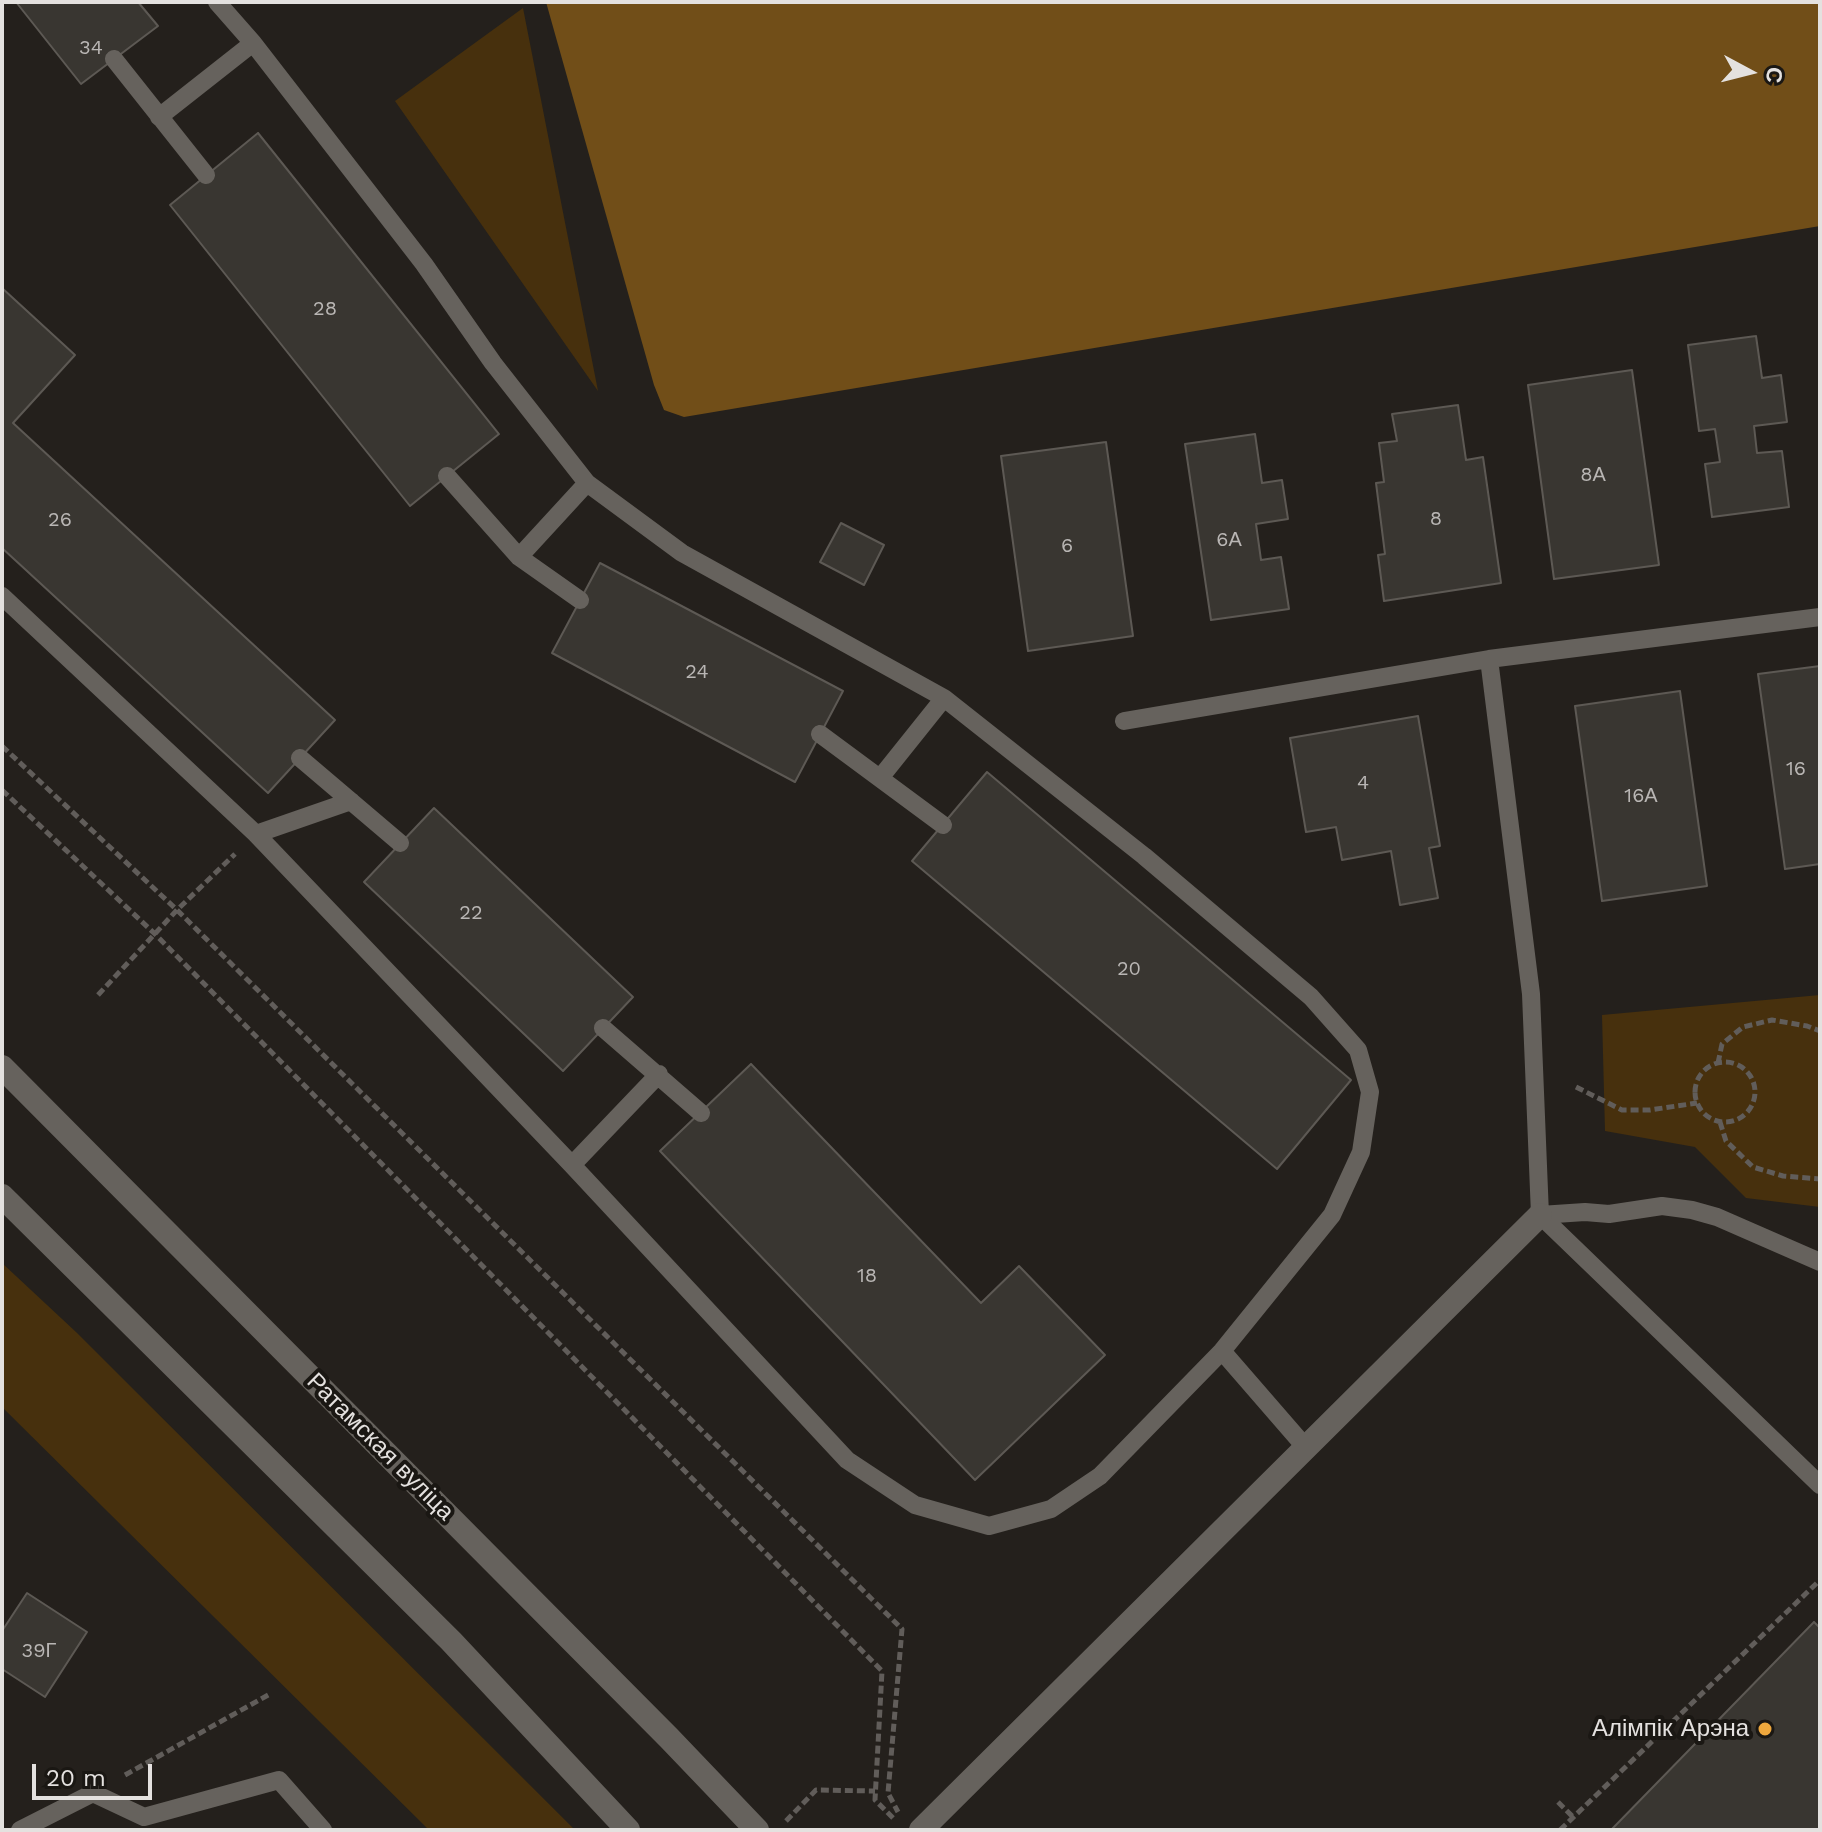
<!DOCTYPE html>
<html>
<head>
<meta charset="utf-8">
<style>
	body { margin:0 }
	#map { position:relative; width:1822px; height:1832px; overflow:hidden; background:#24201c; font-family:"Work Sans",sans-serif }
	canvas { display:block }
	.frame { position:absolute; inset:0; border:4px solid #e4e1df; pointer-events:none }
	.north { position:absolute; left:1710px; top:32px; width:80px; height:80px; -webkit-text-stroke:6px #1a1713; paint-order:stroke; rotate:97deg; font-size:22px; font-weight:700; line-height:32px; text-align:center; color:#e4e1df }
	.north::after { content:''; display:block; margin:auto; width:28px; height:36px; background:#e4e1df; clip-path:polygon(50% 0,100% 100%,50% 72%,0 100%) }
	.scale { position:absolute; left:32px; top:1764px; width:120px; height:36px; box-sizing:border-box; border:4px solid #e4e1df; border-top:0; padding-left:10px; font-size:24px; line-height:28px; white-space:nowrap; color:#e4e1df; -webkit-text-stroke:6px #1a1713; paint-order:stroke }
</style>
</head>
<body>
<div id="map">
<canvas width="1822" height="1832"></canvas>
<div class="frame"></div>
<div class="north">С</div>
<div class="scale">20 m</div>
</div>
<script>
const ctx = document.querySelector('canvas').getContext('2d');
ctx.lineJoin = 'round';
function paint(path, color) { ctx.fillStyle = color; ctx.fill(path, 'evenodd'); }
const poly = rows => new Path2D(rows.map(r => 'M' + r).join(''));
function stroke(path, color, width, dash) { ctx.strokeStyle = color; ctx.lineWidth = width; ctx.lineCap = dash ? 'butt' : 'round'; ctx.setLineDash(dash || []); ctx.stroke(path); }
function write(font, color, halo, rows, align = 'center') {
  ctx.font = font + ' "Work Sans",sans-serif'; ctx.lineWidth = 8; ctx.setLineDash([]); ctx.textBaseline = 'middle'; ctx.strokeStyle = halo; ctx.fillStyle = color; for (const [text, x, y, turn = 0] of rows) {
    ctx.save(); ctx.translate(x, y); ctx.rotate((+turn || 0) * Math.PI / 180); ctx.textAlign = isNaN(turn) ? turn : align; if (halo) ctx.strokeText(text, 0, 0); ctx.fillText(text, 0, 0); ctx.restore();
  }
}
paint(poly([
	[523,8,598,391,395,101],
	[1820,995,1820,1207,1746,1198,1695,1147,1605,1131,1602,1015],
	[2,1263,76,1332,575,1830,429,1830,2,1407]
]), '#47300d');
paint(poly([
	[546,2,1820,2,1820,226,684,417,664,410,654,385]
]), '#714e18');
const building = poly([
	[16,2,138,2,158,26,81,84,16,2],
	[258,133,499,434,410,506,170,205,258,133],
	[2,288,75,355,13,423,335,720,268,793,2,548,2,288],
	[1756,336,1762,378,1781,375,1787,422,1754,426,1757,453,1782,451,1789,507,1712,517,1705,464,1720,462,1715,429,1699,431,1688,345,1756,336],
	[1632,370,1659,565,1554,579,1528,385,1632,370],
	[1458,405,1466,460,1483,457,1501,583,1384,601,1378,555,1385,554,1376,483,1384,482,1379,443,1397,441,1392,414,1458,405],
	[1255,434,1262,483,1282,480,1288,519,1256,524,1261,560,1281,557,1289,609,1211,620,1185,444,1255,434],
	[1106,442,1133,636,1028,651,1001,456,1106,442],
	[841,523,884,545,864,585,820,562,841,523],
	[600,563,843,691,795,782,552,653,600,563],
	[1820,666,1820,864,1785,869,1758,674,1820,666],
	[1680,691,1707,886,1602,901,1575,706,1680,691],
	[1418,716,1440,846,1429,848,1438,898,1400,905,1391,851,1342,860,1336,827,1306,832,1290,738,1418,716],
	[987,772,1351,1080,1277,1169,912,861,987,772],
	[434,808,633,997,563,1071,364,882,434,808],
	[751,1064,981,1303,1019,1266,1105,1355,975,1480,660,1151,751,1064],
	[27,1593,87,1632,45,1697,2,1669,2,1631,27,1593],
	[1814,1622,1820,1628,1820,1830,1611,1830,1814,1622]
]);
paint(building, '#393631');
stroke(building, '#5d5954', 2);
stroke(poly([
	[2,746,177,910,902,1629,888,1793,898,1812],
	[2,790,155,934,882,1671,875,1800,893,1818],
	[98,995,177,910,235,854],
	'1695 1092a30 30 0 1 1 60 0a30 30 0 1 1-60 0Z',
	[1718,1063,1722,1044,1743,1027,1772,1020,1807,1026,1820,1031],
	[1576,1087,1622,1110,1650,1110,1697,1103],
	[1720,1122,1726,1141,1753,1167,1783,1176,1820,1179],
	[125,1775,270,1694],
	[1558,1802,1573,1817],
	[786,1821,816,1790,875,1791],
	[1560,1830,1820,1580]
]), '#615d5a', 5, [8, 4]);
stroke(poly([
	[114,59,206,175],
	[159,117,253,43],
	[447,476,519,557,580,600],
	[519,557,587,483],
	[2,596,256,834,572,1165,847,1460,915,1505,989,1526,1051,1509,1100,1476,1222,1351,1332,1215,1361,1152,1370,1092,1358,1050,1311,997,1144,856,944,698,682,553,587,483,493,363,424,264,253,43,217,2],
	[1489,659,1531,994,1540,1215,1820,1485],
	[1124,721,1489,659,1820,617],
	[820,734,943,825],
	[300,758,400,843],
	[880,778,944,698],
	[256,834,351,801],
	[603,1028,701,1113],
	[572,1165,659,1074],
	[1540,1215,1585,1212,1609,1214,1662,1206,1692,1210,1717,1217,1820,1262],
	[1222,1351,1307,1449],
	[20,1830,93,1793,144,1817,279,1780,323,1830]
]), '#66625d', 18);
stroke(poly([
	[921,1830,1540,1215]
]), '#66625d', 24);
stroke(poly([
	[2,1067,669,1738,757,1830],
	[2,1196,451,1641,628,1830]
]), '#66625d', 24);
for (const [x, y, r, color] of [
	[1765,1729,8,"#eea73d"]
]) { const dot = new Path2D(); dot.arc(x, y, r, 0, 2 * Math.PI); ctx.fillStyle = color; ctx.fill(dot); stroke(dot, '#1a1713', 3); }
write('20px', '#b9b6b4', null, [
	["34",91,48],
	["28",325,309],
	["8А",1593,475],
	["8",1436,519],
	["26",60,520],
	["6А",1229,540],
	["6",1067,546],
	["24",697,672],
	["16",1796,769],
	["4",1363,783],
	["16А",1641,796],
	["22",471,913],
	["20",1129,969],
	["18",867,1276],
	["39Г",39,1651]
]);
write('24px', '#e4e1df', '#1a1713', [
	["Ратамская вуліца",380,1447,45]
]);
write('24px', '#e4e1df', '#1a1713', [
	["Алімпік Арэна",1749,1729]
], 'right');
</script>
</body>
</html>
